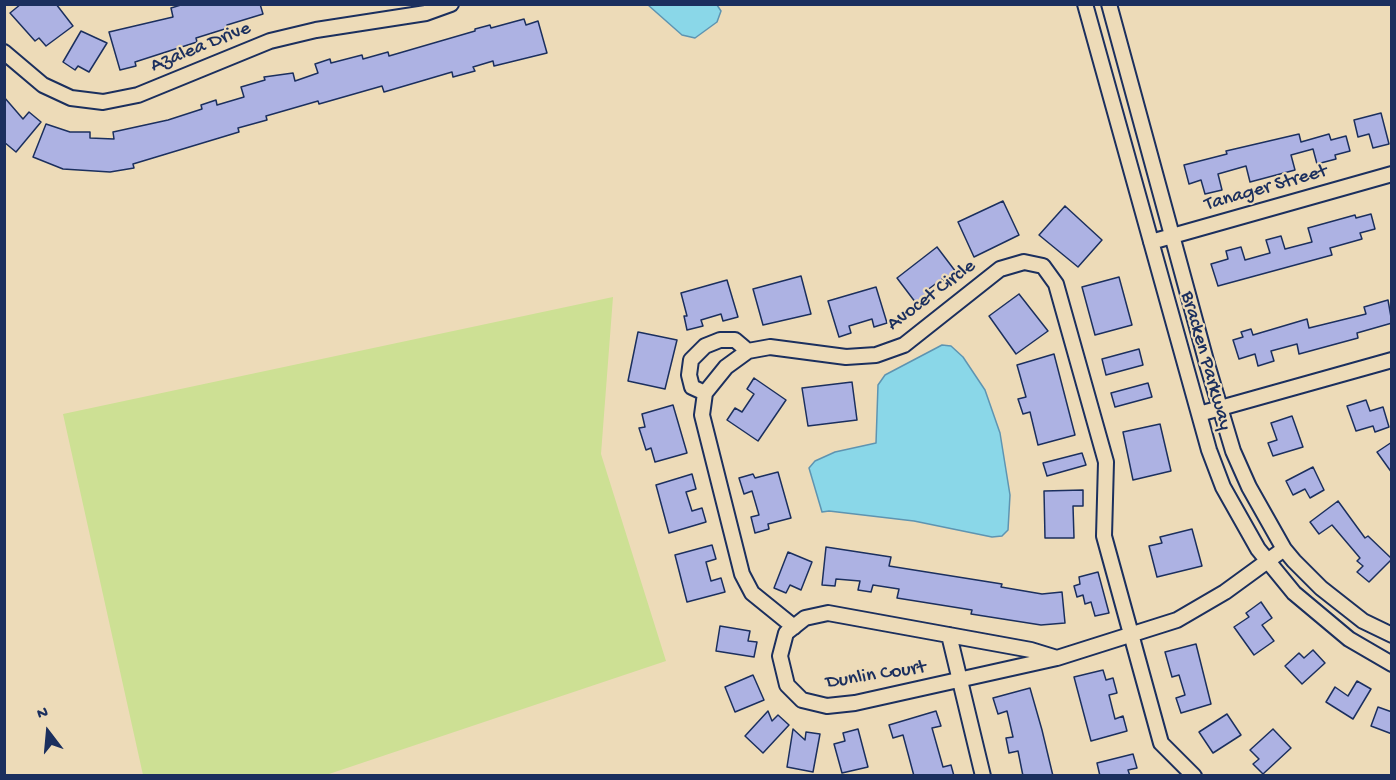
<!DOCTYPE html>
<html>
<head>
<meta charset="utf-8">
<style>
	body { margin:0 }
	#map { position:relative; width:1396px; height:780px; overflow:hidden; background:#eddbb8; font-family:"Gochi Hand",sans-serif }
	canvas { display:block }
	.frame { position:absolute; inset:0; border:6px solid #1b2f5e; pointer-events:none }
	.north { position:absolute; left:18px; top:702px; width:60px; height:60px; -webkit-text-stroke:4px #eddbb8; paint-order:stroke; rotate:344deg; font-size:16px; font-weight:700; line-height:24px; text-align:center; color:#1b2f5e }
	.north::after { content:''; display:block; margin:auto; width:21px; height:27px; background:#1b2f5e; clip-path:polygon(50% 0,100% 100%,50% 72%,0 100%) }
</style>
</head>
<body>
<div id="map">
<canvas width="1396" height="780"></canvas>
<div class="frame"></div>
<div class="north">N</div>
</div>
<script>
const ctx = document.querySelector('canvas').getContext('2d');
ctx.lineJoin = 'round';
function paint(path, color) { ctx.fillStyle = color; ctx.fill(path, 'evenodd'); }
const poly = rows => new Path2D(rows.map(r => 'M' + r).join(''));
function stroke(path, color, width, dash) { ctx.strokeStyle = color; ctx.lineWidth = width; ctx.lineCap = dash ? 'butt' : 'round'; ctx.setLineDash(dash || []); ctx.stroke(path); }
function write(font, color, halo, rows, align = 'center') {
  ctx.font = font + ' "Gochi Hand",sans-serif'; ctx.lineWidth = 4.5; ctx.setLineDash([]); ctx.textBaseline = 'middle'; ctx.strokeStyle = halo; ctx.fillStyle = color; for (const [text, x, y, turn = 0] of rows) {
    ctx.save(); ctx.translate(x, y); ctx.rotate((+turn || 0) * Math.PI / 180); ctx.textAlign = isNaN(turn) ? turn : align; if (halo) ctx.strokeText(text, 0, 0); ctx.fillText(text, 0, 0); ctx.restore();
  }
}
paint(poly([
	[613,297,601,454,666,661,326,775,143,775,63,414]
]), '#cde094');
const water = poly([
	[648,5,717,5,721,11,717,22,695,38,682,35,648,5],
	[942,345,951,346,963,357,985,390,1000,433,1010,495,1008,530,1002,536,992,537,914,521,829,511,822,512,809,468,815,461,835,452,876,443,878,385,885,375,942,345]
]);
paint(water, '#8ad7e8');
stroke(water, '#5e94b1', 1.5);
const building = poly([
	[21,4,56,4,73,26,46,46,39,38,35,41,10,13,21,4],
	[184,4,260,4,263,14,227,25,228,28,196,38,197,42,135,62,136,66,120,70,109,32,173,17,171,8,184,4],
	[524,19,526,25,538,21,547,53,494,66,493,61,473,67,475,71,453,77,452,72,384,92,382,86,319,104,318,101,266,116,267,120,238,128,239,132,133,164,134,168,110,172,63,169,33,157,46,124,70,132,90,132,90,138,114,139,113,132,168,120,202,109,201,105,216,100,217,105,244,97,241,87,265,80,264,77,293,73,295,81,318,73,315,64,330,59,331,63,362,55,363,59,388,52,389,56,475,31,475,29,490,25,491,28,524,19],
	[81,31,107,43,89,72,78,66,75,70,63,62,81,31],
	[4,97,23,119,29,112,41,122,16,152,4,142,4,97],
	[1381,113,1389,144,1373,148,1369,134,1358,137,1354,120,1381,113],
	[1299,134,1301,142,1329,134,1331,140,1346,136,1350,151,1335,155,1336,159,1317,164,1313,149,1291,155,1295,170,1250,182,1246,166,1218,174,1222,190,1205,194,1201,180,1189,184,1184,165,1227,154,1226,151,1299,134],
	[1003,201,1019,235,974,257,958,222,1003,201],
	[1065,206,1102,240,1078,267,1039,235,1065,206],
	[1371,214,1375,229,1360,233,1362,239,1330,248,1332,255,1218,286,1211,264,1228,259,1226,251,1241,247,1245,260,1270,253,1266,240,1281,236,1285,249,1312,242,1308,228,1355,215,1356,218,1371,214],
	[937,247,959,276,946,285,942,279,926,291,931,298,919,307,897,278,937,247],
	[801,276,811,314,763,325,753,289,801,276],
	[1119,277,1132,325,1095,335,1082,287,1119,277],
	[727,280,738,317,723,321,721,314,701,320,703,326,687,330,684,316,687,316,681,293,727,280],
	[876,287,887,323,874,327,872,319,849,326,851,333,839,337,828,301,876,287],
	[1019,294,1048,331,1016,354,989,316,1019,294],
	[1388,300,1392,323,1357,333,1358,338,1299,354,1297,344,1271,351,1274,361,1258,366,1255,354,1239,359,1233,340,1243,337,1241,332,1251,329,1253,335,1307,319,1309,328,1366,314,1364,307,1388,300],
	[638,332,677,340,665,389,628,381,638,332],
	[1139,349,1143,365,1106,375,1102,359,1139,349],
	[1054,354,1075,435,1038,445,1030,412,1023,414,1018,399,1026,397,1017,365,1054,354],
	[754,378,786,400,758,441,727,420,735,408,742,412,754,394,747,389,754,378],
	[852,382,857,420,808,426,802,388,852,382],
	[1148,383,1152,397,1115,407,1111,393,1148,383],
	[1366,400,1370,411,1383,407,1389,427,1375,432,1373,426,1356,431,1347,406,1366,400],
	[673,405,687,453,655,462,651,448,646,450,639,428,645,427,642,414,673,405],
	[1292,416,1303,447,1273,456,1268,443,1277,440,1271,423,1292,416],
	[1160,424,1171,471,1133,480,1123,432,1160,424],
	[1392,442,1392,473,1377,452,1392,442],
	[1082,453,1086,465,1047,476,1043,463,1082,453],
	[1313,467,1324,490,1310,498,1305,489,1293,495,1286,481,1313,467],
	[778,472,791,518,768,524,769,529,755,533,751,517,759,515,752,491,744,494,739,478,753,474,755,478,778,472],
	[692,474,696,489,686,492,692,511,702,508,706,522,669,533,656,485,692,474],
	[1083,490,1083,506,1073,506,1074,538,1045,538,1044,491,1083,490],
	[1338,501,1365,538,1368,536,1392,559,1369,582,1357,572,1363,566,1357,561,1360,558,1332,525,1319,534,1310,522,1338,501],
	[1192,529,1202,566,1157,577,1149,546,1162,543,1160,537,1192,529],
	[712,545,716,559,706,562,711,581,721,578,725,592,687,602,675,555,712,545],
	[826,547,891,557,889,566,1002,584,1001,587,1042,594,1062,592,1065,623,1041,625,971,614,972,610,897,598,899,589,873,585,871,592,858,590,860,581,836,579,835,586,822,585,826,547],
	[788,552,812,562,801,590,790,585,786,593,774,588,788,552],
	[1098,572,1109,613,1095,616,1091,602,1085,604,1083,595,1077,597,1074,586,1080,584,1079,577,1098,572],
	[1261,602,1272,618,1262,625,1274,641,1254,655,1234,627,1249,617,1246,613,1261,602],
	[720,626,750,631,748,641,757,642,754,657,716,651,720,626],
	[1196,644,1211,704,1181,713,1176,698,1185,695,1179,675,1172,677,1165,652,1196,644],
	[1313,650,1325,663,1302,684,1285,666,1299,653,1304,658,1313,650],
	[1103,670,1106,680,1113,678,1117,693,1109,695,1115,719,1123,716,1127,731,1091,741,1074,677,1103,670],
	[753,675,764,700,735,712,725,687,753,675],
	[1357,681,1371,689,1353,719,1326,702,1335,687,1348,696,1357,681],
	[1030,688,1042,730,1053,776,1023,776,1018,751,1009,753,1006,738,1013,737,1007,711,998,714,993,698,1030,688],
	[1378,707,1392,712,1392,734,1371,726,1378,707],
	[768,711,772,721,778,715,789,725,763,753,745,736,768,711],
	[936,711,941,726,932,728,943,767,951,765,954,776,914,776,903,735,893,738,889,725,936,711],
	[1227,714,1241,735,1213,753,1199,732,1227,714],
	[793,729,805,740,806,732,820,734,813,772,787,767,793,729],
	[858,729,868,767,842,773,834,744,845,741,843,733,858,729],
	[1273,729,1291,748,1263,774,1253,764,1259,759,1250,750,1273,729],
	[1133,754,1137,768,1128,770,1130,776,1100,776,1097,763,1133,754]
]);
paint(building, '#adb2e3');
stroke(building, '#1b2f5e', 1.5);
const minor = poly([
	[1085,4,1209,450,1223,487,1258,549,1294,593,1349,639,1392,664],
	[1109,4,1207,364,1233,451,1249,487,1284,549,1294,561,1321,588,1363,621,1392,635],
	[4,52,43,85,71,98,103,102,138,95,270,41,316,30,426,13,451,4],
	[1151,242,1392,174],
	[705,393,692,387,689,375,691,360,705,346,720,340,735,340,748,351],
	[1199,414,1392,360],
	[794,627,752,593,742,574,702,415,705,393,726,367,748,351,770,347,846,357,876,355,904,345,1000,269,1024,262,1043,266,1056,284,1106,462,1104,536,1161,743,1194,776],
	[949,635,983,776],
	[1057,658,855,703,827,706,802,700,787,685,780,656,786,633,805,618,828,613,1031,650,1057,658,1177,620,1225,592,1284,549]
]);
stroke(minor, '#1b2f5e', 18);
stroke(minor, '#eddbb8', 14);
write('20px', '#1b2f5e', '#eddbb8', [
	["Azalea Drive",201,48,-22],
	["Tanager Street",1266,189,-16],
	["Avocet Circle",932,296,-37],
	["Bracken Parkway",1205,361,74],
	["Dunlin Court",876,676,-9]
]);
</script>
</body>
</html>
